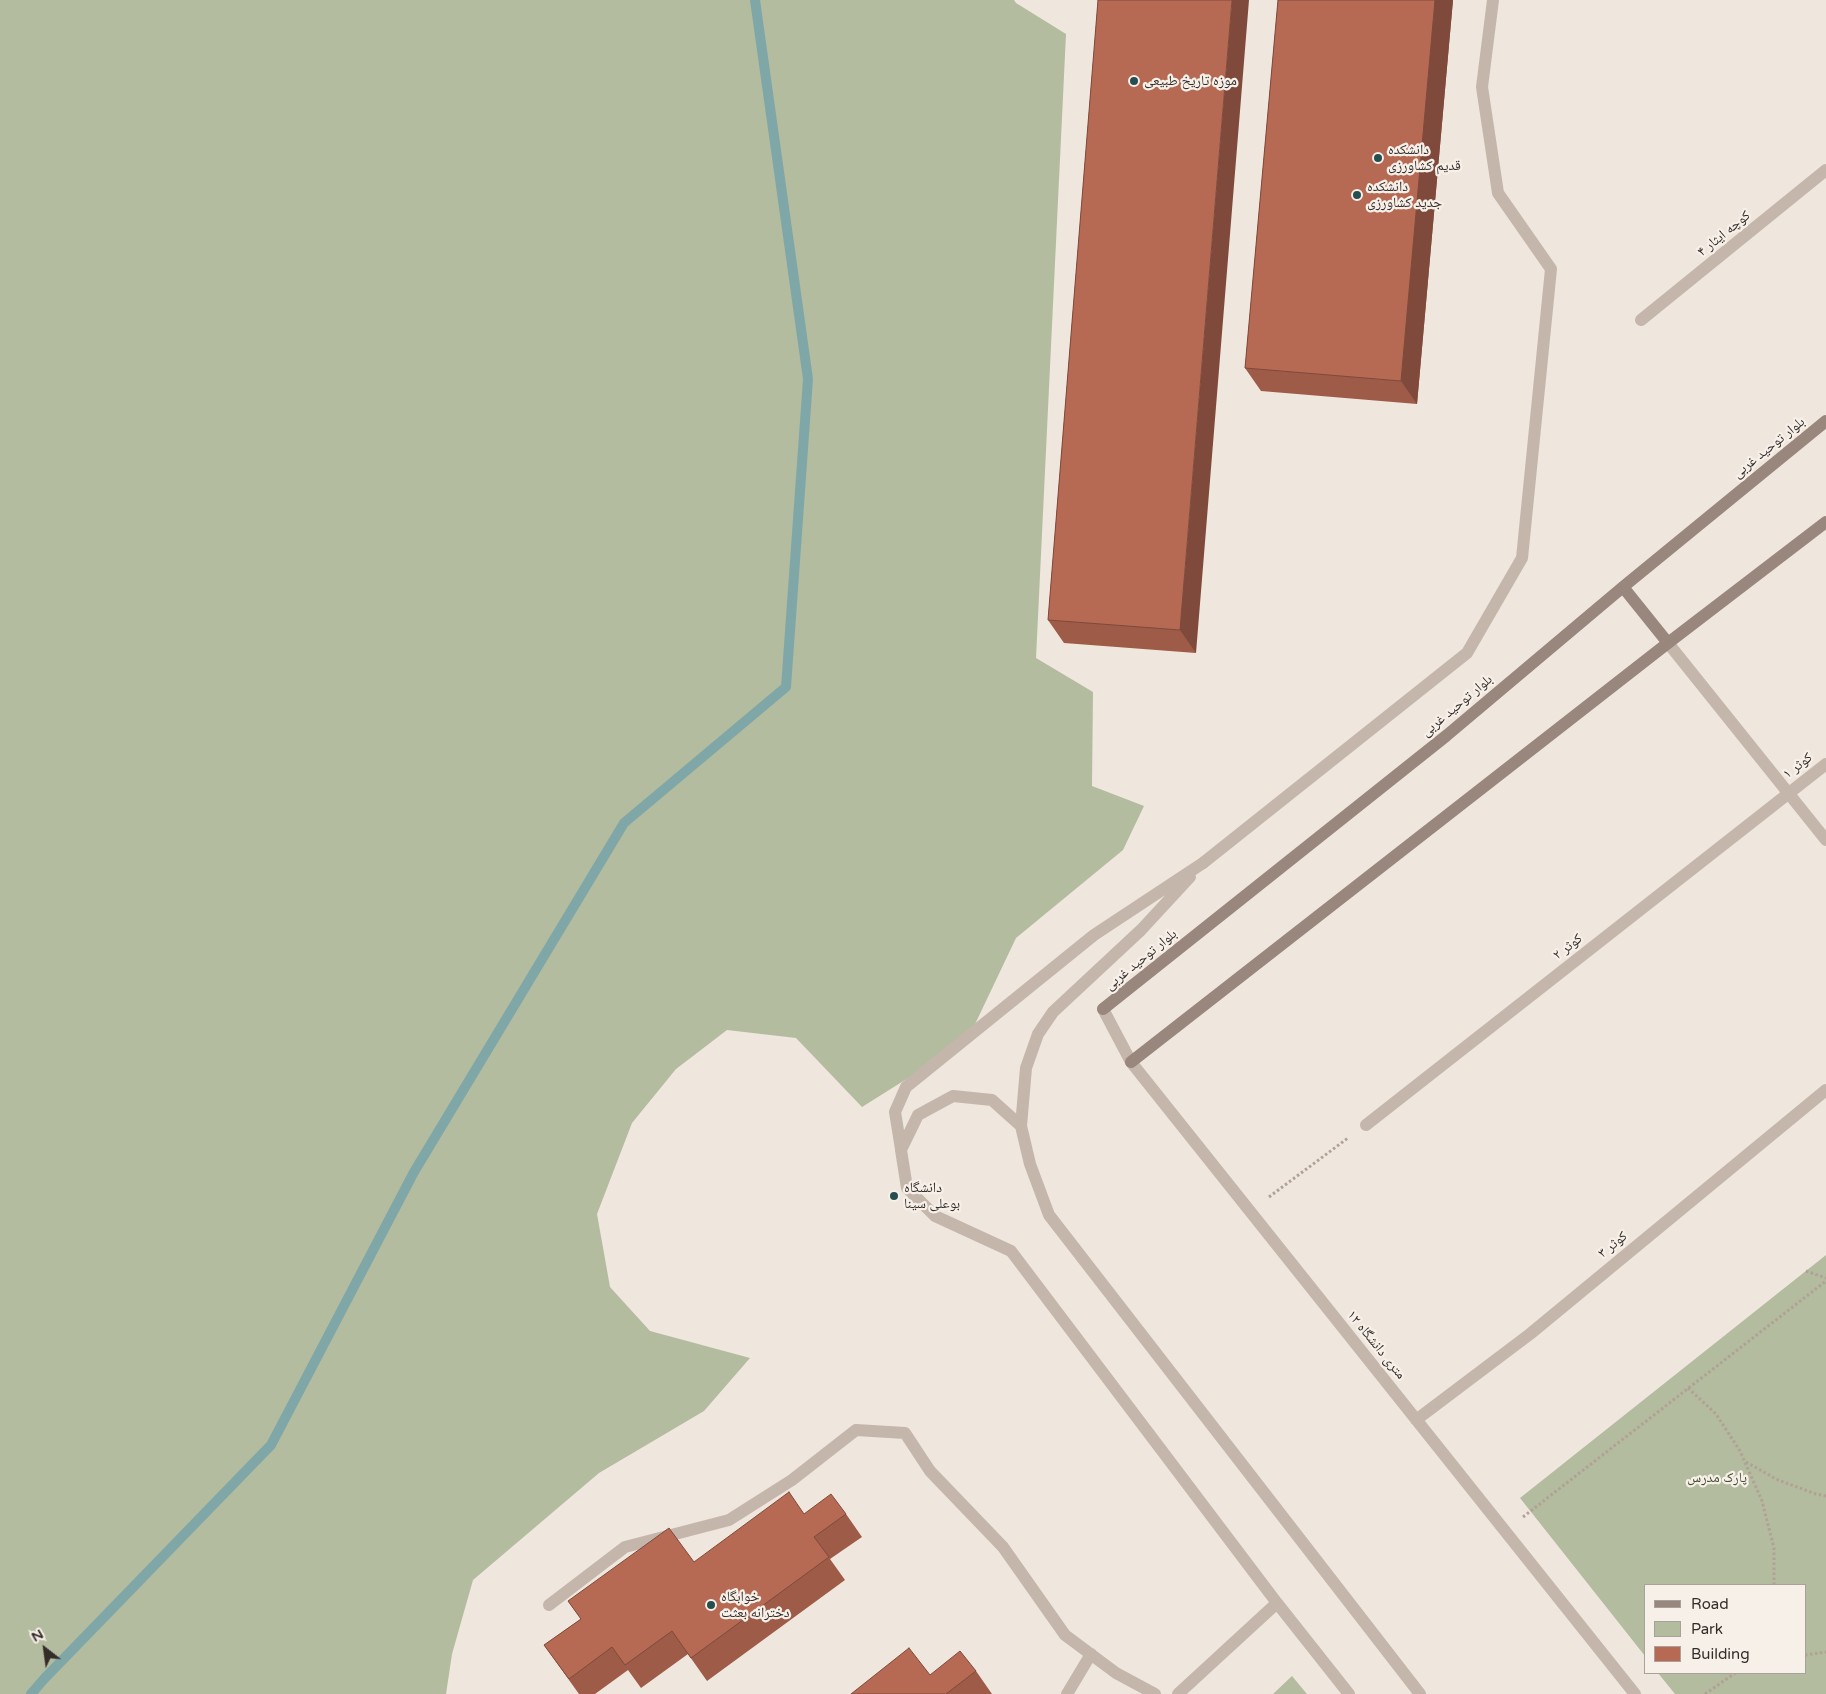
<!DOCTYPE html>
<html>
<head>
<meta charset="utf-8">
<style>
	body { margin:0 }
	#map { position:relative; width:1826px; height:1694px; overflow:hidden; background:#efe6dd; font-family:"Varela Round",sans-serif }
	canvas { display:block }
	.legend { position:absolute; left:1644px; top:1584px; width:162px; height:90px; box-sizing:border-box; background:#f7f0e9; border:1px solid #a9a29c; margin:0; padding:6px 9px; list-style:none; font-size:15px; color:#342c29 }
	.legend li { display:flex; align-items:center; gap:10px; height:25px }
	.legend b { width:25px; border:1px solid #a9a29c }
	.north { position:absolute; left:20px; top:1624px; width:50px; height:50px; -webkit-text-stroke:4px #f7f0e9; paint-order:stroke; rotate:330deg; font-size:14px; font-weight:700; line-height:20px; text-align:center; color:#342c29 }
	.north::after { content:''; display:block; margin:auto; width:18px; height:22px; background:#342c29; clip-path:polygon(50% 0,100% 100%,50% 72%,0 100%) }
</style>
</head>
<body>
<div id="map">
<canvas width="1826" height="1694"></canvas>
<ul class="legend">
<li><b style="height:6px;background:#99867c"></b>Road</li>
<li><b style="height:14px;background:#b3bc9f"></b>Park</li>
<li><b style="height:14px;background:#b66a54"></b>Building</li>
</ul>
<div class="north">N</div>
</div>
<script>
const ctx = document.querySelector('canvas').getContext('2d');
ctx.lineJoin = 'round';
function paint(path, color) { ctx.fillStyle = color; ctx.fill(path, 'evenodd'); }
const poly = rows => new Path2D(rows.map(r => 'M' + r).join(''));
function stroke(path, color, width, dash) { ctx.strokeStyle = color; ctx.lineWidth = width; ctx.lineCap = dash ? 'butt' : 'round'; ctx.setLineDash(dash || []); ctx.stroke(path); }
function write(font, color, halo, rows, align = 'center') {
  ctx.font = font + ' "Varela Round","Noto Naskh Arabic",sans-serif'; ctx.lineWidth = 4.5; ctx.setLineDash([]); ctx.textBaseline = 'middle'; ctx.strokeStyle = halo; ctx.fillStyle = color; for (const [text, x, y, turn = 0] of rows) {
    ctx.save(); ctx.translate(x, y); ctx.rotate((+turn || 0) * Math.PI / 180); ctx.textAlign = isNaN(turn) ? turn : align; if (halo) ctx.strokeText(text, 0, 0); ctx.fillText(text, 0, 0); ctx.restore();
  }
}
paint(poly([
	[0,0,1014,0,1016,3,1066,34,1036,658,1093,692,1092,786,1144,806,1123,850,1016,938,967,1041,862,1107,796,1038,727,1030,676,1069,632,1123,597,1214,610,1287,650,1331,750,1358,704,1411,599,1473,473,1580,452,1654,446,1694,0,1694],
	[1826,1255,1826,1694,1675,1694,1658,1673,1805,1673,1805,1585,1645,1585,1645,1656,1520,1498],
	[1292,1676,1307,1694,1273,1694]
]), '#b3bc9f');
stroke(poly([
	[31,1694,44,1679,271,1445,414,1172,624,823,786,687,808,379,755,0]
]), '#80a7a8', 10);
stroke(poly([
	[1269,1197,1348,1138],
	[1806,1271,1826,1278],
	[1688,1388,1716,1414,1740,1451,1762,1501,1774,1548,1774,1585],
	[1746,1462,1778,1480,1816,1494,1826,1496],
	[1523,1517,1826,1281],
	[1805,1655,1826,1652],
	[1705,1694,1735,1673]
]), '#b1a195', 3, [2.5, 2.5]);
stroke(poly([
	[1203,863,1467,653,1522,558,1551,269,1498,193,1482,87,1493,0]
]), '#c5b6ab', 12);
stroke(poly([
	[1641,320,1826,170],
	[1668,643,1826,840],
	[1103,1009,1131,1062,1635,1694],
	[1366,1125,1826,764],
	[1021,1126,1026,1068,1038,1034,1053,1012,1141,930,1190,877],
	[901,1149,895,1112,906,1087,1094,935,1203,863],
	[1416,1420,1530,1334,1826,1090],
	[549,1605,625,1547,729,1520,792,1480,856,1430,905,1433,930,1471,1003,1547,1065,1635,1116,1673,1155,1694],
	[1067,1694,1091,1654],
	[1178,1694,1277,1603],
	[1349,1694,1277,1603,1011,1251,935,1216,907,1188,901,1150,918,1115,953,1096,992,1100,1021,1126,1030,1164,1049,1215,1420,1694]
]), '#c5b6ab', 12);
stroke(poly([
	[1623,587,1668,643],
	[1103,1009,1446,736,1623,587,1826,421],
	[1131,1062,1668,643,1826,522]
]), '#99867c', 12);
paint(poly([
	[1098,0,1196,653,1064,643,1048,620],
	[1278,0,1453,0,1417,404,1261,391,1245,368],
	[804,1514,846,1514,862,1537,830,1559,845,1580,707,1681,688,1654,641,1688,628,1670,595,1694,579,1694,544,1645,581,1619,568,1601,694,1562],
	[976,1671,992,1694,851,1694,930,1675]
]), '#9d5b48');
paint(poly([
	[1232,0,1249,0,1196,653,1180,630],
	[1435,0,1453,0,1417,404,1401,381]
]), '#7f4a3b');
const building = poly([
	[1098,0,1232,0,1180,630,1048,620,1098,0],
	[1278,0,1435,0,1401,381,1245,368,1278,0],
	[789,1492,804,1514,831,1494,846,1514,814,1537,829,1557,691,1658,672,1631,625,1665,612,1647,569,1679,544,1645,581,1619,568,1601,669,1528,694,1562,789,1492],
	[909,1648,930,1675,960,1651,976,1671,946,1694,851,1694,909,1648]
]);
paint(building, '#b66a54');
stroke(building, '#7f4a3b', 1);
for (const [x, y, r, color] of [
	[1134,81,5,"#244e50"],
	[1378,158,5,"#244e50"],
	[1357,195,5,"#244e50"],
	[894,1196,5,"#244e50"],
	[711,1605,5,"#244e50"]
]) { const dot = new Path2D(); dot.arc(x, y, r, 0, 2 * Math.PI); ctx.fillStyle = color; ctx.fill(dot); stroke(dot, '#f7f0e9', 2); }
write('14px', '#342c29', '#f7f0e9', [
	["موزه تاریخ طبیعی",1144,81],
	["دانشکده",1388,150],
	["قدیم کشاورزی",1388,166],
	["دانشکده",1367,187],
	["جدید کشاورزی",1367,203],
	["دانشگاه",904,1188],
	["بوعلی سینا",904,1204],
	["خوابگاه",721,1597],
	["دخترانه بعثت",721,1613]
], 'left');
write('14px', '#342c29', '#f7f0e9', [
	["کوچه ایثار ۴",1724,234,-39],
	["بلوار توحید غربی",1769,448,-39],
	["بلوار توحید غربی",1457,706,-40],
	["کوثر ۱",1798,766,-38],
	["کوثر ۲",1568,947,-38],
	["بلوار توحید غربی",1141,960,-39],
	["کوثر ۳",1613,1245,-39],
	["۱۲ متری دانشگاه",1376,1345,51]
]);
write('14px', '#444f30', '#f7f0e9', [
	["پارک مدرس",1717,1478]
]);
</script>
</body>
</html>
